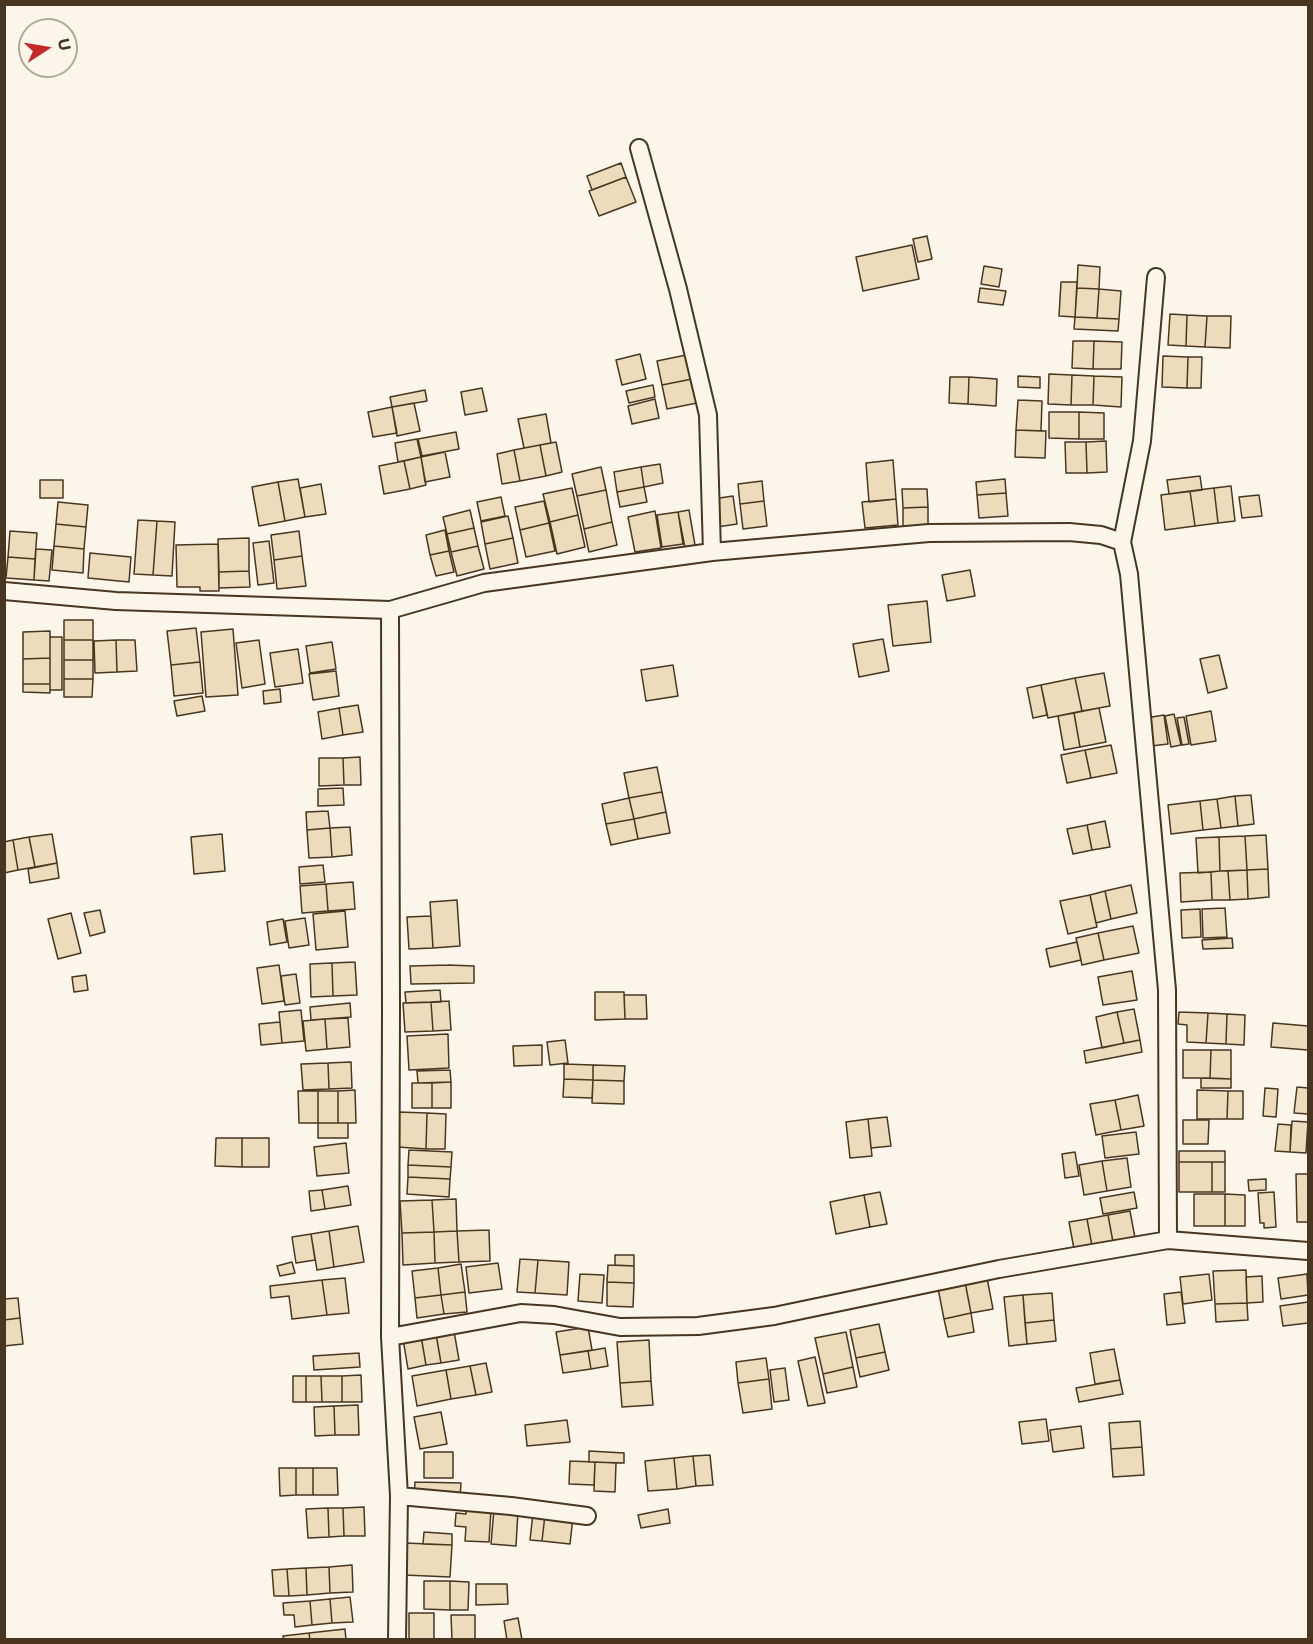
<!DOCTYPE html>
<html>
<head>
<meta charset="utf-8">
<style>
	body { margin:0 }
	#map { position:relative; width:1313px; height:1644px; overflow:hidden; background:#fbf6e9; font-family:Montserrat,sans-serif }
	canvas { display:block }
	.frame { position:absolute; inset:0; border:6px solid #4a3520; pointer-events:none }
	.north { position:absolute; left:18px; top:18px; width:60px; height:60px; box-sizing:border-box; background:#fbf6e9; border:2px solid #b4a999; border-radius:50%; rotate:78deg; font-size:16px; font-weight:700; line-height:24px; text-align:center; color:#4a3520 }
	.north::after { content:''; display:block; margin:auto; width:21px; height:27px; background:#c62828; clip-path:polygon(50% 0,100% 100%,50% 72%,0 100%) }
</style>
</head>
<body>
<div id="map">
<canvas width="1313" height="1644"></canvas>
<div class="frame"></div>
<div class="north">U</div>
</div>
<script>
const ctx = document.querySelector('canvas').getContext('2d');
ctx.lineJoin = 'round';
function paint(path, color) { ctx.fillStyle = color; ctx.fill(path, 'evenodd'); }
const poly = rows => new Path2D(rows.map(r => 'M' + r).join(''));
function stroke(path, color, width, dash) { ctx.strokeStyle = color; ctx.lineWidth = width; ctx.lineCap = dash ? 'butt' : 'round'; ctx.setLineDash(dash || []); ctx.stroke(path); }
const building = poly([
	[621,163,626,177,592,190,587,176,621,163],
	[626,177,636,202,599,216,589,191,626,177],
	[927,236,932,259,918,262,913,239,927,236],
	[912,245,919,279,863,291,856,257,912,245],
	[1078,265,1100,267,1099,289,1077,288,1078,265],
	[984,266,1002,269,999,287,981,284,984,266],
	[1061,282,1077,282,1075,317,1059,316,1061,282],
	[980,288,1006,291,1003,305,978,302,980,288],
	[1077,288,1099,289,1097,318,1075,317,1077,288],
	[1099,289,1121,291,1119,319,1097,318,1099,289],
	[1170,314,1187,315,1186,346,1168,345,1170,314],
	[1187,315,1207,316,1205,347,1186,346,1187,315],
	[1207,316,1231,316,1230,348,1205,347,1207,316],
	[1075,317,1119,319,1118,331,1074,329,1075,317],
	[1073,341,1094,341,1093,369,1072,368,1073,341],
	[1094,341,1122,342,1121,369,1093,369,1094,341],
	[640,354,646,379,622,385,616,360,640,354],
	[686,355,692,379,662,385,657,361,686,355],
	[1163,356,1188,357,1187,388,1162,387,1163,356],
	[1188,357,1202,357,1201,388,1187,388,1188,357],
	[1049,374,1072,375,1071,405,1048,404,1049,374],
	[1072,375,1094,376,1093,405,1071,405,1072,375],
	[1018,376,1040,377,1040,388,1018,387,1018,376],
	[1094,376,1122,377,1121,407,1093,405,1094,376],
	[950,377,969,377,968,404,949,403,950,377],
	[969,377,997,379,996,406,968,404,969,377],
	[692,379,697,403,667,409,662,385,692,379],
	[653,385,655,397,629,403,626,391,653,385],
	[482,388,487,411,465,415,461,392,482,388],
	[425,390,427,401,392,407,390,397,425,390],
	[655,399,659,418,632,424,628,406,655,399],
	[1018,400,1042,401,1041,431,1016,430,1018,400],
	[414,403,420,431,397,436,392,407,414,403],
	[392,407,397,433,373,437,368,412,392,407],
	[1049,412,1079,412,1079,439,1049,438,1049,412],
	[1079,412,1104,413,1104,439,1079,439,1079,412],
	[546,414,551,443,524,448,518,419,546,414],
	[1016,430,1046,431,1045,458,1015,457,1016,430],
	[456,432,459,449,422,456,418,439,456,432],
	[417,439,421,457,398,462,395,443,417,439],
	[1106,441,1107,472,1087,473,1086,442,1106,441],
	[556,442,562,472,546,476,540,445,556,442],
	[1065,442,1086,442,1087,473,1066,473,1065,442],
	[540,445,546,476,520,481,514,450,540,445],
	[514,450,520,481,502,484,497,454,514,450],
	[445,452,450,477,425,482,421,457,445,452],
	[421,457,426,485,410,489,404,461,421,457],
	[893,460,896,499,869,502,866,463,893,460],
	[404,461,410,489,384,494,379,466,404,461],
	[660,464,663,483,644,487,641,467,660,464],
	[601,467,606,490,577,496,572,474,601,467],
	[641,467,644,487,617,492,614,472,641,467],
	[1200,476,1202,490,1169,494,1167,480,1200,476],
	[298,479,305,517,285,521,278,482,298,479],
	[1005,479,1006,493,977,495,976,482,1005,479],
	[40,480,63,480,63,498,40,498,40,480],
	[762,481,764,501,740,504,738,484,762,481],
	[278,482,285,521,259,526,252,487,278,482],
	[321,484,326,514,305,517,300,488,321,484],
	[1231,486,1235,521,1218,523,1214,488,1231,486],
	[644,487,647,502,620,507,617,492,644,487],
	[572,488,578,515,550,522,543,494,572,488],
	[1214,488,1218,523,1195,526,1190,491,1214,488],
	[902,489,927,489,928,507,903,508,902,489],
	[606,490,612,522,584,529,577,496,606,490],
	[1190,491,1195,526,1165,530,1161,495,1190,491],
	[1006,493,1008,516,979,518,977,495,1006,493],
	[1259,495,1262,516,1242,518,1239,497,1259,495],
	[733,496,737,524,717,527,713,499,733,496],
	[501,497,505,516,481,521,477,502,501,497],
	[896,499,898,525,865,528,862,502,896,499],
	[544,501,549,523,520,530,515,507,544,501],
	[764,501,767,526,743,529,740,504,764,501],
	[58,502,88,505,86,527,56,524,58,502],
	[928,507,928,529,903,530,903,508,928,507],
	[470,510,474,528,447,534,443,517,470,510],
	[689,510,696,551,686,553,678,512,689,510],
	[655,511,661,548,635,552,628,517,655,511],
	[678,512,683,544,662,547,657,515,678,512],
	[578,515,585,547,557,554,550,522,578,515],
	[508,516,513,538,485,544,481,522,508,516],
	[138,520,157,521,153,575,134,574,138,520],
	[157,521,175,522,172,576,153,575,157,521],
	[612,522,617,545,589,552,584,529,612,522],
	[549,523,555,551,526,557,520,530,549,523],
	[56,524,86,527,84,549,54,546,56,524],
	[474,528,478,546,451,552,447,534,474,528],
	[445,530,449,551,430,555,426,535,445,530],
	[10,531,37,533,35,559,8,557,10,531],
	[299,531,302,556,274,560,271,535,299,531],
	[249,538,249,571,219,572,218,539,249,538],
	[513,538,518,563,490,569,485,544,513,538],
	[269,541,274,583,258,585,253,543,269,541],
	[218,544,219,591,200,591,200,587,177,587,176,545,218,544],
	[54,546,84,549,83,573,52,570,54,546],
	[478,546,484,569,457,576,451,552,478,546],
	[36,549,52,550,49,581,34,580,36,549],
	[449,551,454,572,436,576,430,555,449,551],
	[90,553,131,557,129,582,88,578,90,553],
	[302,556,306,586,277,589,274,560,302,556],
	[8,557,35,559,34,580,6,578,8,557],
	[970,570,975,596,947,601,942,575,970,570],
	[249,571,250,587,219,588,219,572,249,571],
	[927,601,931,642,893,646,888,605,927,601],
	[64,620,93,620,93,640,64,640,64,620],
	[196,628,200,662,171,665,167,631,196,628],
	[233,629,238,695,206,697,201,632,233,629],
	[50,631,50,658,23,659,23,632,50,631],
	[50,637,62,637,62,690,50,690,50,637],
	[883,639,889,671,859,677,853,644,883,639],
	[64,640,93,640,93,660,64,660,64,640],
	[116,640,117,672,95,673,94,641,116,640],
	[116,640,135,640,137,671,117,672,116,640],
	[259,640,265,684,242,688,236,643,259,640],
	[332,642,336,669,310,673,306,646,332,642],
	[298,649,303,683,275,687,270,653,298,649],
	[1219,655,1227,688,1208,693,1200,659,1219,655],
	[50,658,50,684,23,684,23,659,50,658],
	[64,660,93,660,93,679,64,679,64,660],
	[200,662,203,693,174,696,171,665,200,662],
	[673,665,678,696,646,701,641,670,673,665],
	[336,671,339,696,313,700,309,674,336,671],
	[1104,673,1110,706,1082,711,1075,678,1104,673],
	[1075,678,1082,711,1048,718,1041,685,1075,678],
	[64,679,93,679,92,697,64,697,64,679],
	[23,684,50,684,50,693,23,692,23,684],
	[1041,685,1047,715,1033,718,1027,688,1041,685],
	[280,689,281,702,264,704,263,691,280,689],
	[202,696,205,711,177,716,174,701,202,696],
	[358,705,363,732,343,735,339,708,358,705],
	[339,708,343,735,322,739,318,712,339,708],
	[1099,708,1106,742,1080,747,1074,713,1099,708],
	[1211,711,1216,741,1191,745,1186,716,1211,711],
	[1074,713,1080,747,1064,750,1058,716,1074,713],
	[1174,714,1181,745,1171,747,1165,716,1174,714],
	[1164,715,1168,744,1151,746,1146,718,1164,715],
	[1184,717,1189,744,1182,745,1177,718,1184,717],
	[1111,745,1117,773,1091,778,1085,750,1111,745],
	[1085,750,1091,778,1067,783,1061,755,1085,750],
	[360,757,361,785,344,785,343,758,360,757],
	[319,758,343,758,344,785,319,786,319,758],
	[657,767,662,792,629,798,624,773,657,767],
	[343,788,344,805,318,806,318,789,343,788],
	[662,792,666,812,634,819,629,798,662,792],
	[1251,795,1254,824,1238,826,1235,796,1251,795],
	[1235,796,1238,826,1221,828,1217,799,1235,796],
	[629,798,634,819,606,824,602,804,629,798],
	[1217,799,1221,828,1203,830,1200,801,1217,799],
	[1200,801,1203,830,1171,834,1168,805,1200,801],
	[328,811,330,828,307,830,306,812,328,811],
	[666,812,670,833,638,839,634,819,666,812],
	[634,819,638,839,611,845,606,824,634,819],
	[1105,821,1110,847,1092,850,1087,825,1105,821],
	[1087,825,1092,850,1073,854,1067,829,1087,825],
	[350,827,352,855,332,857,330,828,350,827],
	[330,828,332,857,309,858,307,830,330,828],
	[52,834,57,863,35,867,29,837,52,834],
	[222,834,225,871,194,874,191,837,222,834],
	[1266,835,1268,869,1247,870,1245,836,1266,835],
	[1245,836,1247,870,1220,871,1219,837,1245,836],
	[29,837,35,867,18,870,13,840,29,837],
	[1219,837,1220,871,1198,873,1196,838,1219,837],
	[13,840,18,870,4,873,4,842,13,840],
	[57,863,59,878,30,883,28,869,57,863],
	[323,865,325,882,300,884,299,867,323,865],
	[1268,869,1269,897,1248,899,1247,870,1268,869],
	[1247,870,1248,899,1230,900,1228,871,1247,870],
	[1220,871,1228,871,1230,900,1212,900,1211,872,1220,871],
	[1211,872,1212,900,1181,902,1180,873,1211,872],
	[353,882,355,909,328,911,326,884,353,882],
	[326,884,328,911,302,913,300,886,326,884],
	[1131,885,1137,913,1111,919,1105,891,1131,885],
	[1105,891,1111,919,1096,923,1090,895,1105,891],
	[1090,895,1097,927,1068,934,1060,901,1090,895],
	[457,900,460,946,433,948,430,902,457,900],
	[1225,908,1227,937,1203,938,1202,909,1225,908],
	[1200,909,1201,937,1182,938,1181,910,1200,909],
	[100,910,105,932,90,936,84,913,100,910],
	[345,911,348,947,316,950,313,914,345,911],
	[71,913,81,953,58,959,48,919,71,913],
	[431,916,433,948,409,949,407,917,431,916],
	[305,918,309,945,289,948,285,921,305,918],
	[283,919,287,942,270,945,267,922,283,919],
	[1133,926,1139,953,1104,960,1098,933,1133,926],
	[1098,933,1104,960,1082,965,1076,938,1098,933],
	[1232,938,1233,948,1203,949,1202,940,1232,938],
	[1077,942,1081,960,1050,967,1046,949,1077,942],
	[355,962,357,995,333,996,332,963,355,962],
	[332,963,333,996,311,997,310,964,332,963],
	[279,965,284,1001,262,1004,257,968,279,965],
	[448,965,474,966,474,983,411,984,410,966,448,965],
	[1132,971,1137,1000,1103,1005,1098,977,1132,971],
	[296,974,300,1003,285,1005,281,976,296,974],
	[86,975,88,990,74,992,72,977,86,975],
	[440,990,441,1002,406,1003,405,992,440,990],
	[595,992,624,992,625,1019,595,1020,595,992],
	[624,995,646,995,647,1019,625,1019,624,995],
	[449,1001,451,1030,433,1031,431,1002,449,1001],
	[431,1002,433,1031,405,1032,403,1003,431,1002],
	[350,1003,351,1017,311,1020,310,1007,350,1003],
	[1134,1009,1140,1040,1124,1043,1117,1012,1134,1009],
	[301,1010,304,1041,282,1043,279,1012,301,1010],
	[1117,1012,1124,1043,1102,1048,1096,1017,1117,1012],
	[1179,1012,1208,1013,1206,1043,1187,1042,1187,1025,1178,1024,1179,1012],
	[1208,1013,1227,1014,1226,1044,1206,1043,1208,1013],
	[1227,1014,1245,1015,1244,1045,1226,1044,1227,1014],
	[348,1018,350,1047,327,1049,325,1019,348,1018],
	[325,1019,327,1049,306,1051,303,1021,325,1019],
	[280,1022,282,1043,261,1045,259,1024,280,1022],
	[1273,1023,1308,1026,1308,1050,1271,1047,1273,1023],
	[448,1034,449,1068,409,1070,407,1036,448,1034],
	[565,1040,568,1063,550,1065,547,1042,565,1040],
	[1140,1040,1142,1052,1086,1063,1084,1051,1140,1040],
	[542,1045,542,1065,514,1066,513,1046,542,1045],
	[1183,1050,1211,1050,1210,1078,1183,1078,1183,1050],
	[1211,1050,1231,1050,1231,1079,1210,1078,1211,1050],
	[351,1062,352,1088,329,1089,328,1063,351,1062],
	[328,1063,329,1089,303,1090,301,1064,328,1063],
	[564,1064,593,1065,593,1080,564,1079,564,1064],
	[593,1065,625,1066,624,1081,593,1080,593,1065],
	[450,1070,451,1082,418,1083,417,1071,450,1070],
	[1201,1078,1231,1079,1231,1088,1201,1088,1201,1078],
	[564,1079,593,1080,592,1098,563,1097,564,1079],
	[593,1080,624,1081,624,1104,592,1103,593,1080],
	[451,1082,451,1108,432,1108,432,1083,451,1082],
	[412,1083,432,1083,432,1108,412,1108,412,1083],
	[1297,1087,1308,1088,1308,1114,1294,1113,1297,1087],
	[1265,1088,1278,1089,1276,1117,1263,1116,1265,1088],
	[355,1090,356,1123,338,1123,338,1091,355,1090],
	[1197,1090,1228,1091,1227,1119,1197,1119,1197,1090],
	[298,1091,318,1091,318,1123,299,1123,298,1091],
	[318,1091,338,1091,338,1123,318,1123,318,1091],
	[1228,1091,1243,1091,1243,1119,1227,1119,1228,1091],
	[1138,1095,1144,1126,1121,1130,1115,1100,1138,1095],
	[1115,1100,1121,1130,1096,1135,1090,1104,1115,1100],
	[399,1112,427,1113,426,1149,398,1147,399,1112],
	[427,1113,446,1114,445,1149,426,1149,427,1113],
	[887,1117,891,1146,871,1148,868,1119,887,1117],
	[868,1119,872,1156,850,1158,846,1122,868,1119],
	[1183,1120,1209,1120,1208,1144,1183,1144,1183,1120],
	[1292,1121,1308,1122,1306,1153,1290,1152,1292,1121],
	[318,1123,348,1123,348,1138,318,1138,318,1123],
	[1278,1124,1291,1125,1290,1152,1275,1151,1278,1124],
	[1136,1132,1139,1154,1105,1158,1102,1136,1136,1132],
	[216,1138,242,1138,242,1167,215,1166,216,1138],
	[242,1138,269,1138,269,1167,242,1167,242,1138],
	[346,1143,349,1173,317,1176,314,1147,346,1143],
	[409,1150,452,1152,451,1167,408,1165,409,1150],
	[1179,1151,1225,1151,1225,1162,1179,1162,1179,1151],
	[1075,1152,1079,1176,1065,1178,1062,1154,1075,1152],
	[1127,1158,1131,1187,1107,1191,1102,1161,1127,1158],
	[1102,1161,1107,1191,1084,1195,1079,1165,1102,1161],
	[1179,1162,1212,1162,1212,1192,1179,1192,1179,1162],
	[1212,1162,1225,1162,1225,1192,1212,1192,1212,1162],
	[408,1165,451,1167,450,1179,408,1177,408,1165],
	[1296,1174,1308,1174,1308,1222,1297,1222,1296,1174],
	[408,1177,450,1179,449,1197,407,1194,408,1177],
	[1266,1179,1266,1190,1249,1191,1248,1180,1266,1179],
	[348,1186,351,1205,325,1209,322,1190,348,1186],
	[322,1190,325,1209,311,1211,309,1191,322,1190],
	[880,1192,887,1224,870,1227,864,1195,880,1192],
	[1134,1192,1137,1208,1103,1214,1100,1198,1134,1192],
	[1274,1192,1276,1227,1264,1228,1264,1223,1260,1223,1258,1193,1274,1192],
	[1194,1194,1225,1194,1225,1226,1194,1226,1194,1194],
	[1225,1194,1245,1195,1245,1226,1225,1226,1225,1194],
	[864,1195,870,1227,836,1234,830,1202,864,1195],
	[456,1199,457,1231,434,1232,432,1200,456,1199],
	[432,1200,434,1232,402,1233,400,1201,432,1200],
	[1130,1211,1135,1238,1113,1242,1108,1215,1130,1211],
	[1108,1215,1113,1242,1092,1246,1087,1219,1108,1215],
	[1087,1219,1092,1246,1074,1249,1069,1222,1087,1219],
	[358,1226,364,1262,334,1267,329,1231,358,1226],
	[489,1230,490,1261,459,1262,457,1231,489,1230],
	[329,1231,334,1267,317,1270,311,1234,329,1231],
	[457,1231,459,1262,435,1263,434,1232,457,1231],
	[434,1232,435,1263,403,1265,402,1233,434,1232],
	[311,1234,315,1260,296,1263,292,1237,311,1234],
	[615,1255,634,1255,634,1266,615,1265,615,1255],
	[520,1259,538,1260,535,1293,517,1292,520,1259],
	[538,1260,569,1262,567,1295,535,1293,538,1260],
	[292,1262,295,1273,280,1276,277,1266,292,1262],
	[498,1263,502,1289,469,1293,466,1267,498,1263],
	[461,1264,465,1292,441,1295,438,1268,461,1264],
	[608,1265,634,1266,634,1283,607,1282,608,1265],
	[438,1268,441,1295,415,1298,412,1271,438,1268],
	[1246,1270,1247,1303,1215,1304,1213,1271,1246,1270],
	[580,1274,604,1275,602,1303,578,1301,580,1274],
	[1209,1274,1212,1300,1183,1304,1180,1277,1209,1274],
	[1307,1274,1308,1295,1281,1299,1278,1278,1307,1274],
	[1262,1276,1263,1302,1247,1303,1246,1277,1262,1276],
	[345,1278,349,1313,327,1315,322,1280,345,1278],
	[987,1278,993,1309,971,1313,965,1282,987,1278],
	[322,1280,327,1315,292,1319,289,1296,271,1298,270,1286,322,1280],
	[607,1282,634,1283,633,1307,607,1306,607,1282],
	[965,1282,971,1313,944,1319,938,1288,965,1282],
	[465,1292,467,1312,444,1314,441,1295,465,1292],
	[1181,1292,1185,1323,1167,1325,1164,1294,1181,1292],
	[1052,1293,1054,1320,1025,1323,1023,1295,1052,1293],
	[441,1295,444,1314,417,1318,415,1298,441,1295],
	[1023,1295,1027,1344,1009,1346,1004,1297,1023,1295],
	[18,1298,20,1318,4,1320,4,1299,18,1298],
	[1308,1302,1308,1323,1283,1326,1280,1306,1308,1302],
	[1247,1303,1248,1320,1216,1322,1215,1304,1247,1303],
	[971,1313,974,1332,948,1337,944,1319,971,1313],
	[20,1318,23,1344,4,1346,4,1320,20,1318],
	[1054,1320,1056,1341,1027,1344,1025,1323,1054,1320],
	[879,1324,885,1352,856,1358,850,1330,879,1324],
	[588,1327,592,1350,560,1355,556,1332,588,1327],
	[454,1331,459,1360,441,1363,436,1334,454,1331],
	[846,1332,853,1367,823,1374,815,1338,846,1332],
	[436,1334,441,1363,426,1365,421,1336,436,1334],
	[421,1336,426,1365,408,1369,403,1339,421,1336],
	[649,1340,651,1381,620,1383,617,1342,649,1340],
	[605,1348,608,1366,591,1369,588,1351,605,1348],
	[1114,1349,1120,1380,1095,1384,1090,1353,1114,1349],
	[588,1351,591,1369,563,1373,560,1355,588,1351],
	[885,1352,889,1370,860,1377,856,1358,885,1352],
	[359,1353,360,1367,314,1370,313,1356,359,1353],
	[815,1357,825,1403,808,1406,798,1361,815,1357],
	[766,1358,769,1379,738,1383,736,1362,766,1358],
	[486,1363,492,1392,476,1395,470,1366,486,1363],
	[470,1366,476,1395,451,1399,446,1370,470,1366],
	[853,1367,857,1387,827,1393,823,1374,853,1367],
	[785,1368,789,1400,774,1402,770,1370,785,1368],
	[446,1370,451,1399,417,1406,412,1376,446,1370],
	[361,1375,362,1402,342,1402,342,1376,361,1375],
	[293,1376,306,1376,306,1402,293,1402,293,1376],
	[306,1376,321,1376,322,1402,306,1402,306,1376],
	[321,1376,342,1376,342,1402,322,1402,321,1376],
	[769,1379,772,1409,743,1413,738,1383,769,1379],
	[1120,1380,1123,1394,1079,1402,1076,1388,1120,1380],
	[651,1381,653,1405,622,1407,620,1383,651,1381],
	[358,1405,359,1435,335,1435,334,1406,358,1405],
	[334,1406,335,1435,315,1436,314,1407,334,1406],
	[441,1412,447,1444,420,1449,414,1417,441,1412],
	[1046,1419,1049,1441,1022,1444,1019,1422,1046,1419],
	[567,1420,570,1442,527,1446,525,1425,567,1420],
	[1140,1421,1142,1447,1111,1449,1109,1423,1140,1421],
	[1081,1426,1084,1448,1053,1452,1050,1430,1081,1426],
	[1142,1447,1144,1475,1113,1477,1111,1449,1142,1447],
	[589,1451,624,1453,624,1463,589,1462,589,1451],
	[424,1452,453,1452,453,1478,424,1478,424,1452],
	[710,1455,713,1485,696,1486,693,1456,710,1455],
	[693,1456,696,1486,677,1489,674,1458,693,1456],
	[674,1458,677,1489,648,1491,645,1461,674,1458],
	[570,1461,595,1462,594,1485,569,1484,570,1461],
	[595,1462,616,1463,615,1492,594,1491,595,1462],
	[279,1468,296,1468,296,1495,280,1496,279,1468],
	[296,1468,313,1468,313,1495,296,1495,296,1468],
	[313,1468,337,1468,338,1495,313,1495,313,1468],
	[415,1482,461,1483,460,1498,414,1497,415,1482],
	[364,1507,365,1536,344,1536,343,1508,364,1507],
	[466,1507,491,1509,489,1542,465,1541,466,1527,455,1526,456,1513,466,1514,466,1507],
	[328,1508,343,1508,344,1536,329,1537,328,1508],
	[328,1508,329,1537,308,1538,306,1509,328,1508],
	[494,1509,518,1511,516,1546,491,1544,494,1509],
	[668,1509,670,1523,641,1528,638,1515,668,1509],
	[533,1513,545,1515,542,1541,530,1540,533,1513],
	[545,1515,573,1517,570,1544,542,1541,545,1515],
	[424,1532,452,1534,452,1545,423,1544,424,1532],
	[405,1543,452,1545,450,1577,404,1575,405,1543],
	[352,1565,353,1592,330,1593,329,1567,352,1565],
	[329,1567,330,1593,307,1595,306,1568,329,1567],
	[306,1568,307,1595,289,1596,287,1569,306,1568],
	[287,1569,289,1596,274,1596,272,1570,287,1569],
	[424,1581,450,1581,450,1610,424,1609,424,1581],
	[450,1581,469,1582,468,1610,450,1610,450,1581],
	[476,1584,507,1584,508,1604,476,1605,476,1584],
	[350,1597,353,1622,332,1623,330,1599,350,1597],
	[330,1599,332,1623,312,1625,310,1601,330,1599],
	[310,1601,312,1625,295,1627,294,1615,284,1615,283,1603,310,1601],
	[409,1613,434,1613,434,1640,409,1640,409,1613],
	[451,1615,475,1615,475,1640,452,1640,451,1615],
	[518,1618,522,1640,507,1640,504,1621,518,1618],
	[345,1629,346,1640,310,1640,309,1633,345,1629],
	[309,1633,310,1640,284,1640,283,1636,309,1633]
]);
paint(building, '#ecdcbc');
stroke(building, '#4a3520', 1.5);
const minor = poly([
	[639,148,678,289,708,415,712,552],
	[1122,542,1142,441,1156,277],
	[4,591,116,601,390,610,484,583,712,552,929,533,1069,532,1101,535,1122,542,1129,574,1167,990,1168,1240,1308,1251],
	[390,610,391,1010,390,1337,399,1496,397,1640],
	[390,1337,521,1313,554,1315,620,1327,698,1326,774,1316,999,1269,1168,1240],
	[399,1496,511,1506,587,1516]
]);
stroke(minor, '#4a3520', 20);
stroke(minor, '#fbf6e9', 16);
</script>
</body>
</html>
